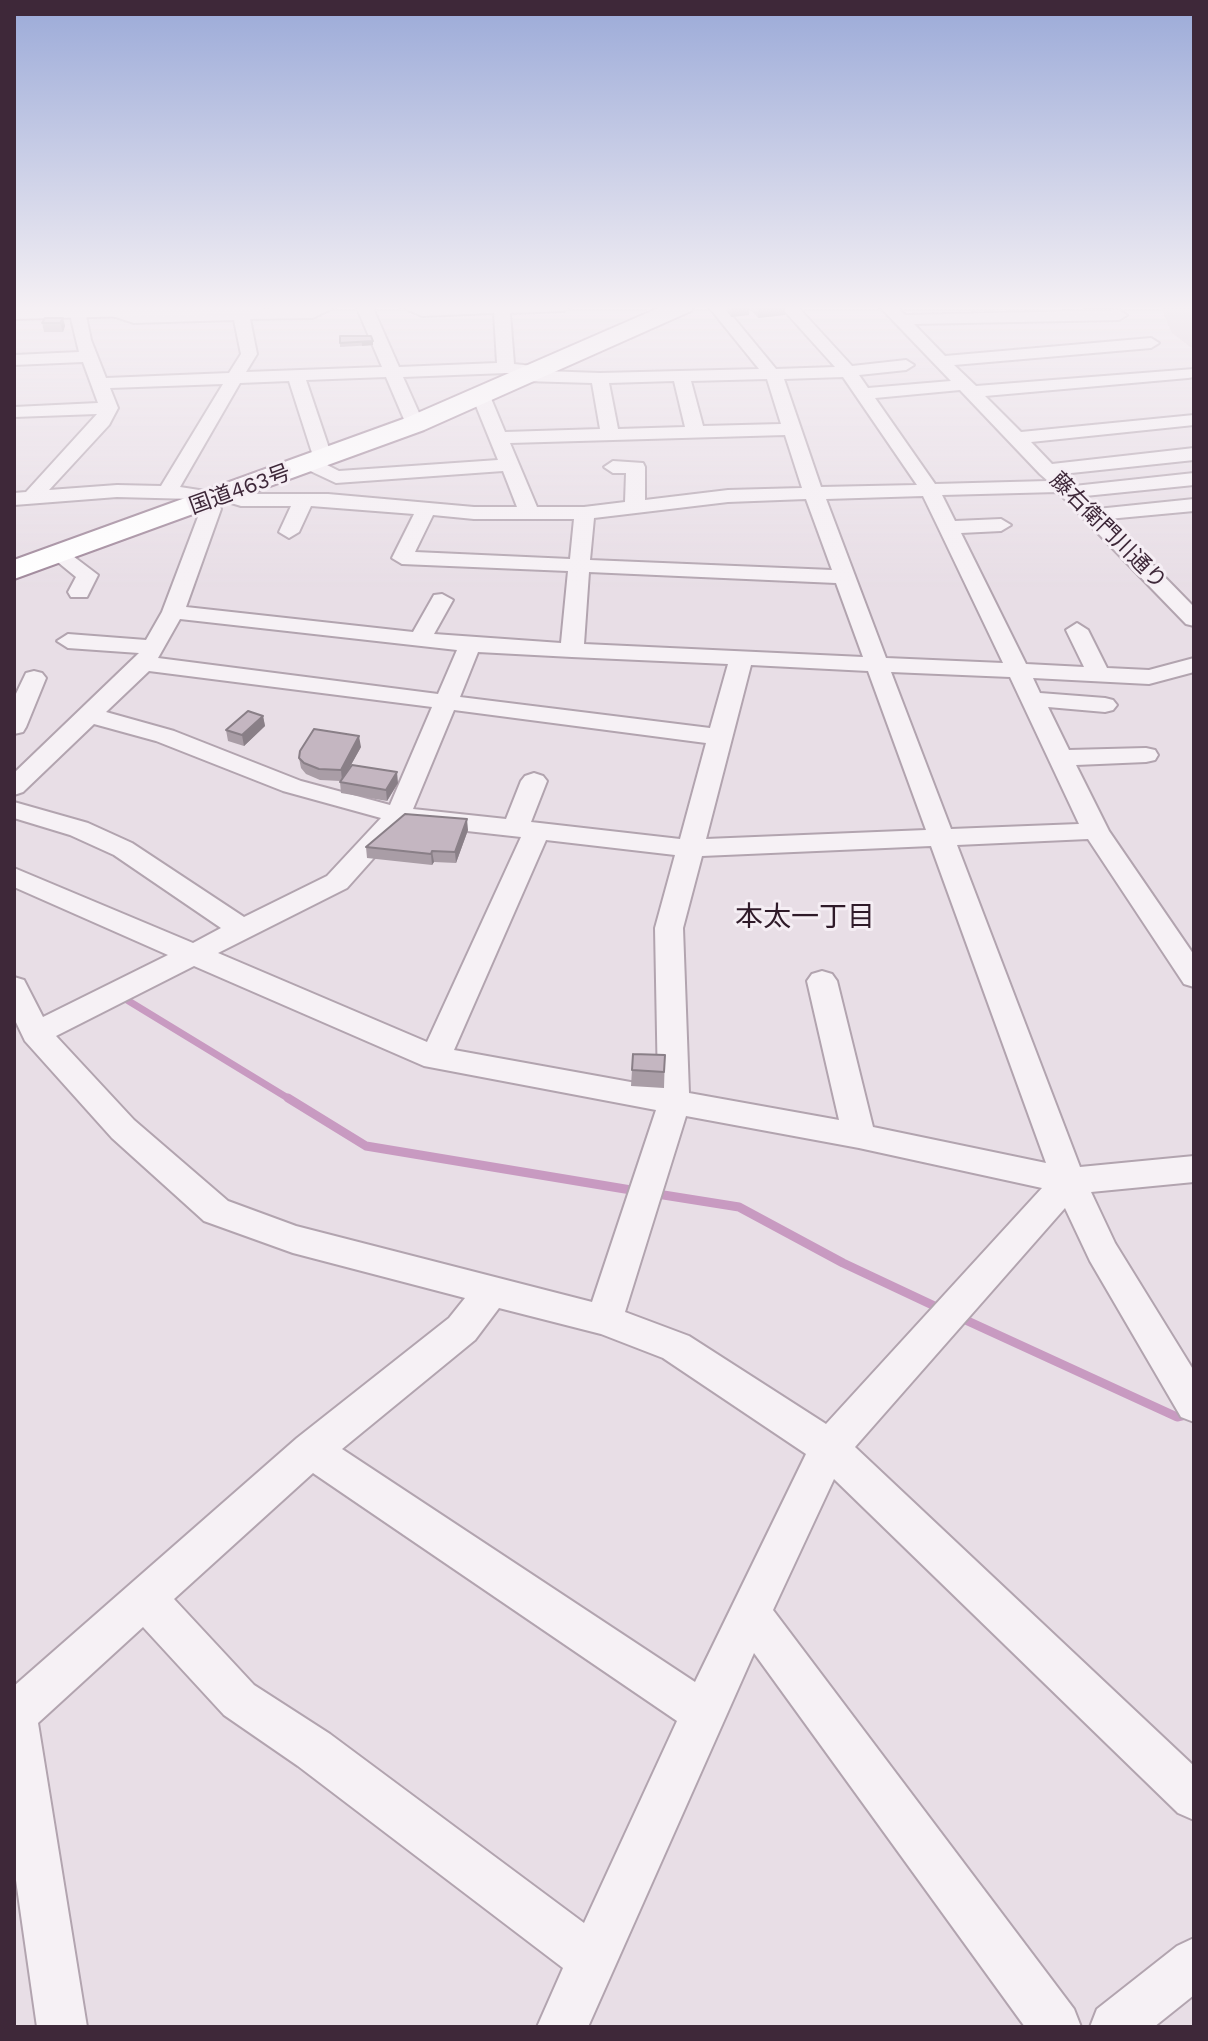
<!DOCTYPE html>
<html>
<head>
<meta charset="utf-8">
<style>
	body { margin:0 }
	#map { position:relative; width:1208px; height:2041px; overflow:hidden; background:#e8dee6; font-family:"Work Sans",sans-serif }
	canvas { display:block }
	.frame { position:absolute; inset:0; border:16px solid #3e2839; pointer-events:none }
</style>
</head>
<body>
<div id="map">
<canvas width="1208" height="2041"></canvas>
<div class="frame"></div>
</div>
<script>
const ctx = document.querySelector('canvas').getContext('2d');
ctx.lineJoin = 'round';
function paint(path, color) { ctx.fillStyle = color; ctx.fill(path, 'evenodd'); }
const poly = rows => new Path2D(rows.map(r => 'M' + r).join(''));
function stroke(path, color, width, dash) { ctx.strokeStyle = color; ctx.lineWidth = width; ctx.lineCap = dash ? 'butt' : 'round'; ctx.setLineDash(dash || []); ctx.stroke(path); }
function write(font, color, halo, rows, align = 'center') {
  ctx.font = font + ' "Work Sans","Noto Sans JP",sans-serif'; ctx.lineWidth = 6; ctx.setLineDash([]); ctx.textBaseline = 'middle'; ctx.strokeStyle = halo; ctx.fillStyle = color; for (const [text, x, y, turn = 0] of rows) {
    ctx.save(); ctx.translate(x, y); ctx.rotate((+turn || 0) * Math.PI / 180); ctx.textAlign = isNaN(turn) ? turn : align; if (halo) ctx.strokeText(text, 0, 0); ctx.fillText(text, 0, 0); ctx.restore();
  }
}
paint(poly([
	[1160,306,1194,306,1194,350,1172,333]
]), '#daccd6');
stroke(poly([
	[127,1000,291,1100]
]), '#c89ac1', 7);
stroke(poly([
	[288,1098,366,1146,637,1191],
	[651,1193,739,1207,843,1263,943,1310],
	[959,1317,1177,1417,1194,1413]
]), '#c89ac1', 9);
const minor = poly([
	[68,306,84,306,91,340,106,378,229,373,241,354,234,320,134,323,103,313,101,310,106,306,135,313,337,306,313,318,250,319,257,354,246,372,382,367,356,306,372,306,399,367,497,363,494,313,422,316,399,306,572,306,564,311,510,313,514,364,542,367,544,371,600,373,759,369,708,306,724,306,776,369,835,367,780,306,797,306,852,366,906,360,914,365,906,370,859,375,868,388,951,381,879,306,896,306,905,315,1119,310,1127,315,1119,320,914,324,945,356,1151,338,1159,343,1151,348,954,365,976,386,1194,369,1194,377,1188,378,985,396,1021,432,1194,415,1194,425,1031,442,1052,464,1194,448,1194,460,1062,474,1074,486,1194,473,1194,485,1085,496,1097,509,1194,499,1194,511,1108,519,1194,607,1194,626,1186,624,1058,492,942,495,955,521,1001,519,1011,525,1001,531,961,533,1026,664,1084,667,1066,630,1077,623,1088,630,1107,668,1149,670,1194,658,1194,672,1149,684,1033,678,1040,693,1105,698,1113,700,1117,705,1113,710,1105,712,1048,707,1069,750,1146,748,1155,750,1158,755,1155,760,1146,762,1076,765,1109,831,1194,955,1194,987,1184,984,1088,839,957,845,1080,1167,1194,1156,1194,1182,1091,1192,1115,1243,1194,1371,1194,1422,1181,1417,1090,1261,1065,1208,855,1447,1194,1766,1194,1820,1178,1813,834,1479,773,1610,1074,2009,1081,2027,1025,2027,754,1653,588,2027,537,2027,563,1968,298,1766,224,1715,143,1627,38,1723,87,2027,37,2027,14,1866,14,1686,297,1438,449,1318,465,1298,293,1253,204,1221,112,1138,25,1041,14,1018,14,977,24,980,43,1017,168,955,14,887,14,868,193,943,221,928,114,855,70,835,14,818,14,802,88,823,132,843,244,917,327,876,381,818,283,791,156,741,94,724,23,792,14,795,14,773,139,653,68,648,57,641,68,634,146,640,162,612,201,509,194,499,117,497,14,505,14,493,26,492,97,414,14,417,14,407,98,403,83,362,14,365,14,355,79,352,68,306],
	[506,373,517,374,518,380,524,381,592,383,600,429,505,432,490,396,481,391,472,396,498,460,339,471,327,465,333,460,306,380,386,377,406,424,415,429,424,424,403,377,506,373],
	[843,377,917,485,821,487,784,379,843,377],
	[767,379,781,424,703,426,691,381,767,379],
	[289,381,314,459,304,460,302,464,304,468,336,483,503,471,517,507,474,507,328,494,242,494,225,489,218,491,215,495,218,499,241,506,291,506,279,532,289,538,299,532,311,506,414,514,392,558,402,564,568,571,561,643,434,634,453,600,442,594,434,595,413,632,186,607,221,509,212,492,180,487,240,383,289,381],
	[674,381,685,427,618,429,609,383,674,381],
	[223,384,161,486,117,485,49,490,109,425,118,408,110,388,223,384],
	[960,390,1040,474,1048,481,935,484,875,398,960,390],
	[785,435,802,488,728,490,645,500,645,467,643,463,613,461,604,467,613,473,626,473,625,502,584,507,537,507,510,443,785,435],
	[923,496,938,527,1003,663,886,658,826,499,923,496],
	[806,499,832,570,590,560,594,518,728,502,806,499],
	[433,515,474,519,574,519,570,559,415,552,433,515],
	[589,572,836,583,863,657,584,644,589,572],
	[180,619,457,650,438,694,158,658,180,619],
	[478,652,572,657,728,664,710,728,460,697,478,652],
	[751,665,868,671,926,830,706,839,751,665],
	[149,671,432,707,390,805,301,781,174,731,106,712,149,671],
	[891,672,1010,677,1079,824,951,829,891,672],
	[454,710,706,743,680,839,531,822,547,781,543,776,534,773,525,776,521,781,506,819,413,809,454,710],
	[404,824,521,837,427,1042,218,953,347,888,404,824],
	[546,840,675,855,655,928,658,1087,454,1050,546,840],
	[931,846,1046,1163,873,1127,837,981,832,974,822,971,812,974,807,981,839,1120,689,1093,683,928,702,856,931,846],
	[194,966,424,1066,656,1110,592,1302,296,1226,228,1201,134,1120,56,1036,194,966],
	[686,1116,859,1148,1042,1188,826,1424,689,1336,625,1312,686,1116],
	[499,1308,601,1334,663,1358,806,1454,695,1682,342,1449,475,1340,499,1308],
	[313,1473,677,1721,584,1923,330,1734,254,1685,174,1599,313,1473],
	[58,548,65,550,98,575,87,597,71,597,68,592,76,577,48,554,58,548],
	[34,671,42,673,46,678,26,727,23,732,14,734,14,698,26,673,34,671],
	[1194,1938,1194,1995,1154,2027,1090,2027,1097,2009,1177,1946,1194,1938]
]);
const highway = poly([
	[14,306,268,306,257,313,14,319,14,306],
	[663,306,694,306,691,311,424,430,14,579,14,560,406,418,663,306]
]);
stroke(minor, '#b2a4af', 4);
stroke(highway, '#9e8699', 4);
paint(minor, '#f6f1f5');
paint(highway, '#fff');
paint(poly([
	[727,306,785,306,785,315,758,318,752,311,749,310,749,315,731,317,726,310],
	[63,318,65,326,63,332,44,332,42,323],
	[340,336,373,341,373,345,340,347],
	[263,716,265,726,244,746,228,741,226,730],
	[361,747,347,772,398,783,387,801,341,793,340,782,341,781,320,780,306,774,301,768,299,758],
	[468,830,456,863,434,862,432,865,367,858,366,847],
	[665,1055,664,1088,631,1086,632,1070]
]), '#a99da6');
paint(poly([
	[749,306,749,315,731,317,732,308],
	[785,306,785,315,758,318,759,309],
	[63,318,65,326,63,332,60,323],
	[373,341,373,345,362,346,362,342],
	[263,716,265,726,244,746,242,735],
	[359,736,361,747,342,781,341,770],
	[397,772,398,783,387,801,386,790],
	[467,819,468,830,456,863,455,852],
	[432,851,434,862,432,865,431,854]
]), '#897f87');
const building = poly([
	[757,306,785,306,759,309,757,306],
	[45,318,63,318,60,323,42,323,45,318],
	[340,336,371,336,373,341,340,343,340,336],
	[248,711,263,716,242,735,226,730,248,711],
	[314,729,359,736,341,770,319,769,304,763,299,758,300,751,314,729],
	[352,765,397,772,386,790,340,782,352,765],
	[405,814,467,819,455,852,432,851,431,854,366,847,405,814],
	[633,1054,665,1055,664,1072,632,1070,633,1054]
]);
paint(building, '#c4b6c1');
stroke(building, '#897f87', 2);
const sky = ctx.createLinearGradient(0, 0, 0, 592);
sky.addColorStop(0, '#9baad8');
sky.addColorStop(0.52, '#f5f0f4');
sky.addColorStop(1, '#f5f0f400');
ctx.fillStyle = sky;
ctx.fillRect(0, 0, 1208, 592);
write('22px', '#3e2839', '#f5eef4', [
	["国道463号",240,490,-20],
	["藤右衛門川通り",1108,531,45]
]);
write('28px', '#2f1a29', '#f5eef4', [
	["本太一丁目",805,918]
]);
</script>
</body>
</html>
